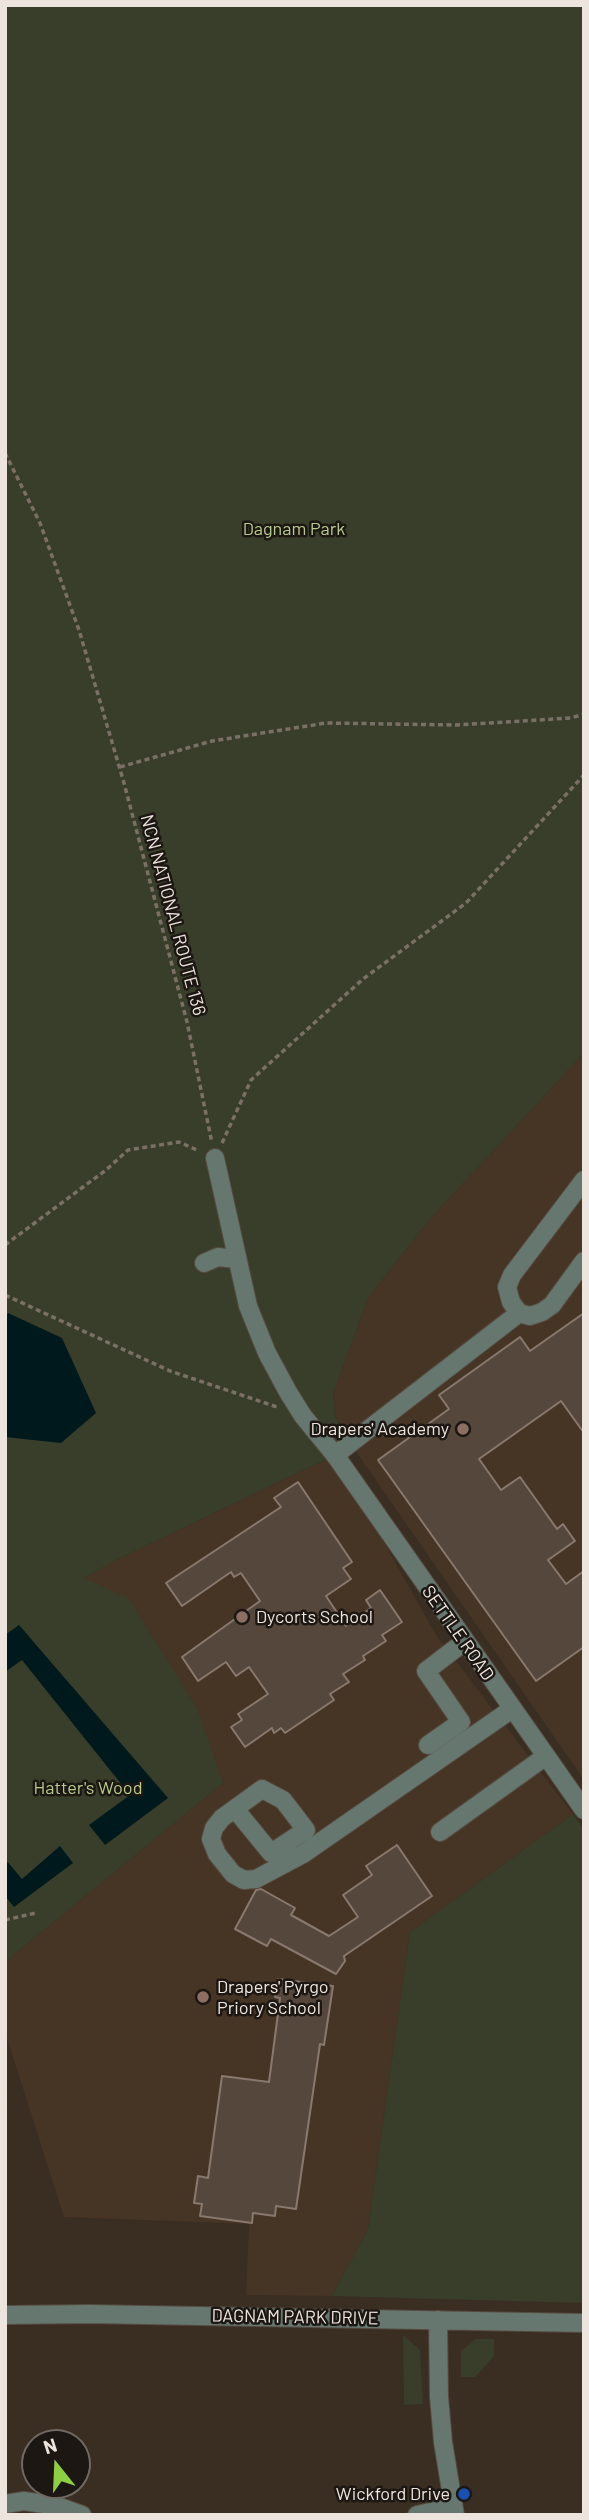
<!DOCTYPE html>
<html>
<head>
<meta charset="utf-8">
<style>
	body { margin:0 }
	#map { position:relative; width:589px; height:2520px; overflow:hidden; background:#3a2d22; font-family:Barlow,sans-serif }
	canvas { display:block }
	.frame { position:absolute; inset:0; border:7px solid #ede4dd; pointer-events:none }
	.north { position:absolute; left:21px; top:2429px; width:70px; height:70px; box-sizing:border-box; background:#1c1712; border:2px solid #706963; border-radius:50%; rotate:342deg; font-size:19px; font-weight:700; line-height:28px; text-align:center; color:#ede4dd }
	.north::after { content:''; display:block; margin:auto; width:24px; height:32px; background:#8ece43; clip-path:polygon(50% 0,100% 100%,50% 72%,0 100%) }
</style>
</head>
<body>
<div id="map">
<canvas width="589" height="2520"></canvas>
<div class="frame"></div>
<div class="north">N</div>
</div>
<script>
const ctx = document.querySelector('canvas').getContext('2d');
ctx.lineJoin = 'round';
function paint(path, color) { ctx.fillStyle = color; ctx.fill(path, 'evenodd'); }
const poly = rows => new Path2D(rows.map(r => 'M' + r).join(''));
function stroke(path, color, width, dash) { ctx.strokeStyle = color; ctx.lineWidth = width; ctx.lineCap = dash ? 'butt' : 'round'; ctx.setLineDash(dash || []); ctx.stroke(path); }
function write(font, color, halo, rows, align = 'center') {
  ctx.font = font + ' Barlow,sans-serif'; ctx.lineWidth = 5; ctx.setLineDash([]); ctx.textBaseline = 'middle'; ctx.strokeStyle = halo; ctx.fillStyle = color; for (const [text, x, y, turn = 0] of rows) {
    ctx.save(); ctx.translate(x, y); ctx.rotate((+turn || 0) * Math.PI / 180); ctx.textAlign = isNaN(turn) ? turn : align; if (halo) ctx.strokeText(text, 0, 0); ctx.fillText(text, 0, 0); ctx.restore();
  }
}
paint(poly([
	[584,1053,584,1780,350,1443,335,1416,333,1394,368,1298,429,1220],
	[335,1455,436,1635,573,1814,410,1932,368,2229,332,2296,246,2295,249,2224,64,2217,5,2032,5,1962,223,1783,47,1600,110,1563]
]), '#463424');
paint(poly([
	[5,5,584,5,584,1053,429,1220,368,1298,333,1394,335,1416,350,1443,335,1455,110,1563,85,1578,128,1598,197,1708,223,1783,5,1962],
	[573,1814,584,1830,584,2303,332,2296,368,2229,410,1932],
	[403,2335,420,2350,423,2404,404,2405],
	[476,2339,494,2339,494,2356,475,2377,461,2377,461,2351]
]), '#383e2a');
paint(poly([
	[8,1313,62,1338,96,1413,61,1443,5,1437,5,1318],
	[19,1625,168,1798,105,1845,89,1825,130,1795,22,1660,5,1672,5,1635],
	[60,1846,73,1863,14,1907,5,1896,5,1859,22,1879]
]), '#00191c');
const building = poly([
	[584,1313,584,1433,561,1401,479,1459,501,1490,520,1477,557,1529,563,1524,575,1541,548,1560,566,1584,584,1571,584,1647,536,1681,378,1460,449,1409,439,1395,520,1337,530,1351,584,1313],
	[298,1482,352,1562,343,1568,351,1579,326,1596,346,1626,371,1608,366,1600,380,1590,402,1622,382,1635,386,1641,363,1656,365,1660,343,1674,349,1682,330,1694,334,1700,285,1733,281,1728,274,1733,272,1728,245,1747,231,1727,242,1720,238,1714,268,1694,249,1667,236,1676,226,1662,198,1681,182,1657,260,1601,241,1573,234,1577,231,1572,182,1606,166,1583,281,1507,274,1498,298,1482],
	[397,1845,432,1896,344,1956,345,1961,336,1974,271,1939,267,1946,235,1929,256,1890,261,1889,295,1908,291,1915,329,1936,358,1917,343,1895,372,1875,366,1866,397,1845],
	[278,1979,333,1986,324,2045,320,2044,296,2209,276,2206,275,2216,253,2213,252,2223,200,2216,202,2204,194,2203,198,2176,208,2178,222,2076,269,2082,280,1998,275,1997,278,1979]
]);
paint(building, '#56473d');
stroke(building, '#89786d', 2);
const minor = poly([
	[215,1158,248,1306,267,1353,288,1392,303,1416,335,1455,584,1810],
	[584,1180,512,1275,507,1287,511,1302,519,1313,530,1316,542,1312,552,1305,584,1261],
	[204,1263,218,1257,236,1259],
	[335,1455,519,1313],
	[428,1745,461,1722,426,1671,464,1642],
	[235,1809,271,1853,306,1830,283,1800,262,1789,222,1818,214,1828,211,1839,217,1854,233,1874,244,1880,256,1879,303,1854,512,1709],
	[440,1832,546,1756],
	[5,2315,89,2314,584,2323],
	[438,2320,439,2397,443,2442,455,2515],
	[5,2504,24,2501,57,2506,82,2515],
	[417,2515,453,2507]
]);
stroke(minor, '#574a40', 20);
stroke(poly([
	[5,453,40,523,79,630,124,783,187,1022,212,1143],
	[120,767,212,741,326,723,456,725,571,718,584,714],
	[222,1143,251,1080,363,979,466,903,584,775],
	[5,1245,106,1170,128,1150,179,1142,199,1151],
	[5,1295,170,1371,277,1407],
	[5,1920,36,1913]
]), '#7b7066', 3.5, [5, 3.5]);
stroke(minor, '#65776f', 18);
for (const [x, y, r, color] of [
	[463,1429,7,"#8d6e63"],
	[242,1617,7,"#8d6e63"],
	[203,1997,7,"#8d6e63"],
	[464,2494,7,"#1a4fb4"]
]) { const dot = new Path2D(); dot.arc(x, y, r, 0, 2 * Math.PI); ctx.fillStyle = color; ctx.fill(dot); stroke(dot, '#1c1712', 2.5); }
write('18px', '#b6cb8d', '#1c1712', [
	["Dagnam Park",294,529],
	["Hatter's Wood",88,1788]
]);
write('18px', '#ede4dd', '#1c1712', [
	["NCN NATIONAL ROUTE 136",173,915,75],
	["SETTLE ROAD",458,1633,55],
	["DAGNAM PARK DRIVE",295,2317,1]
]);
write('18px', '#ede4dd', '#1c1712', [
	["Drapers' Academy",449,1429],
	["Dycorts School",256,1617,"left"],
	["Drapers' Pyrgo",217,1987,"left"],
	["Priory School",217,2008,"left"],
	["Wickford Drive",450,2494]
], 'right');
</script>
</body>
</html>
